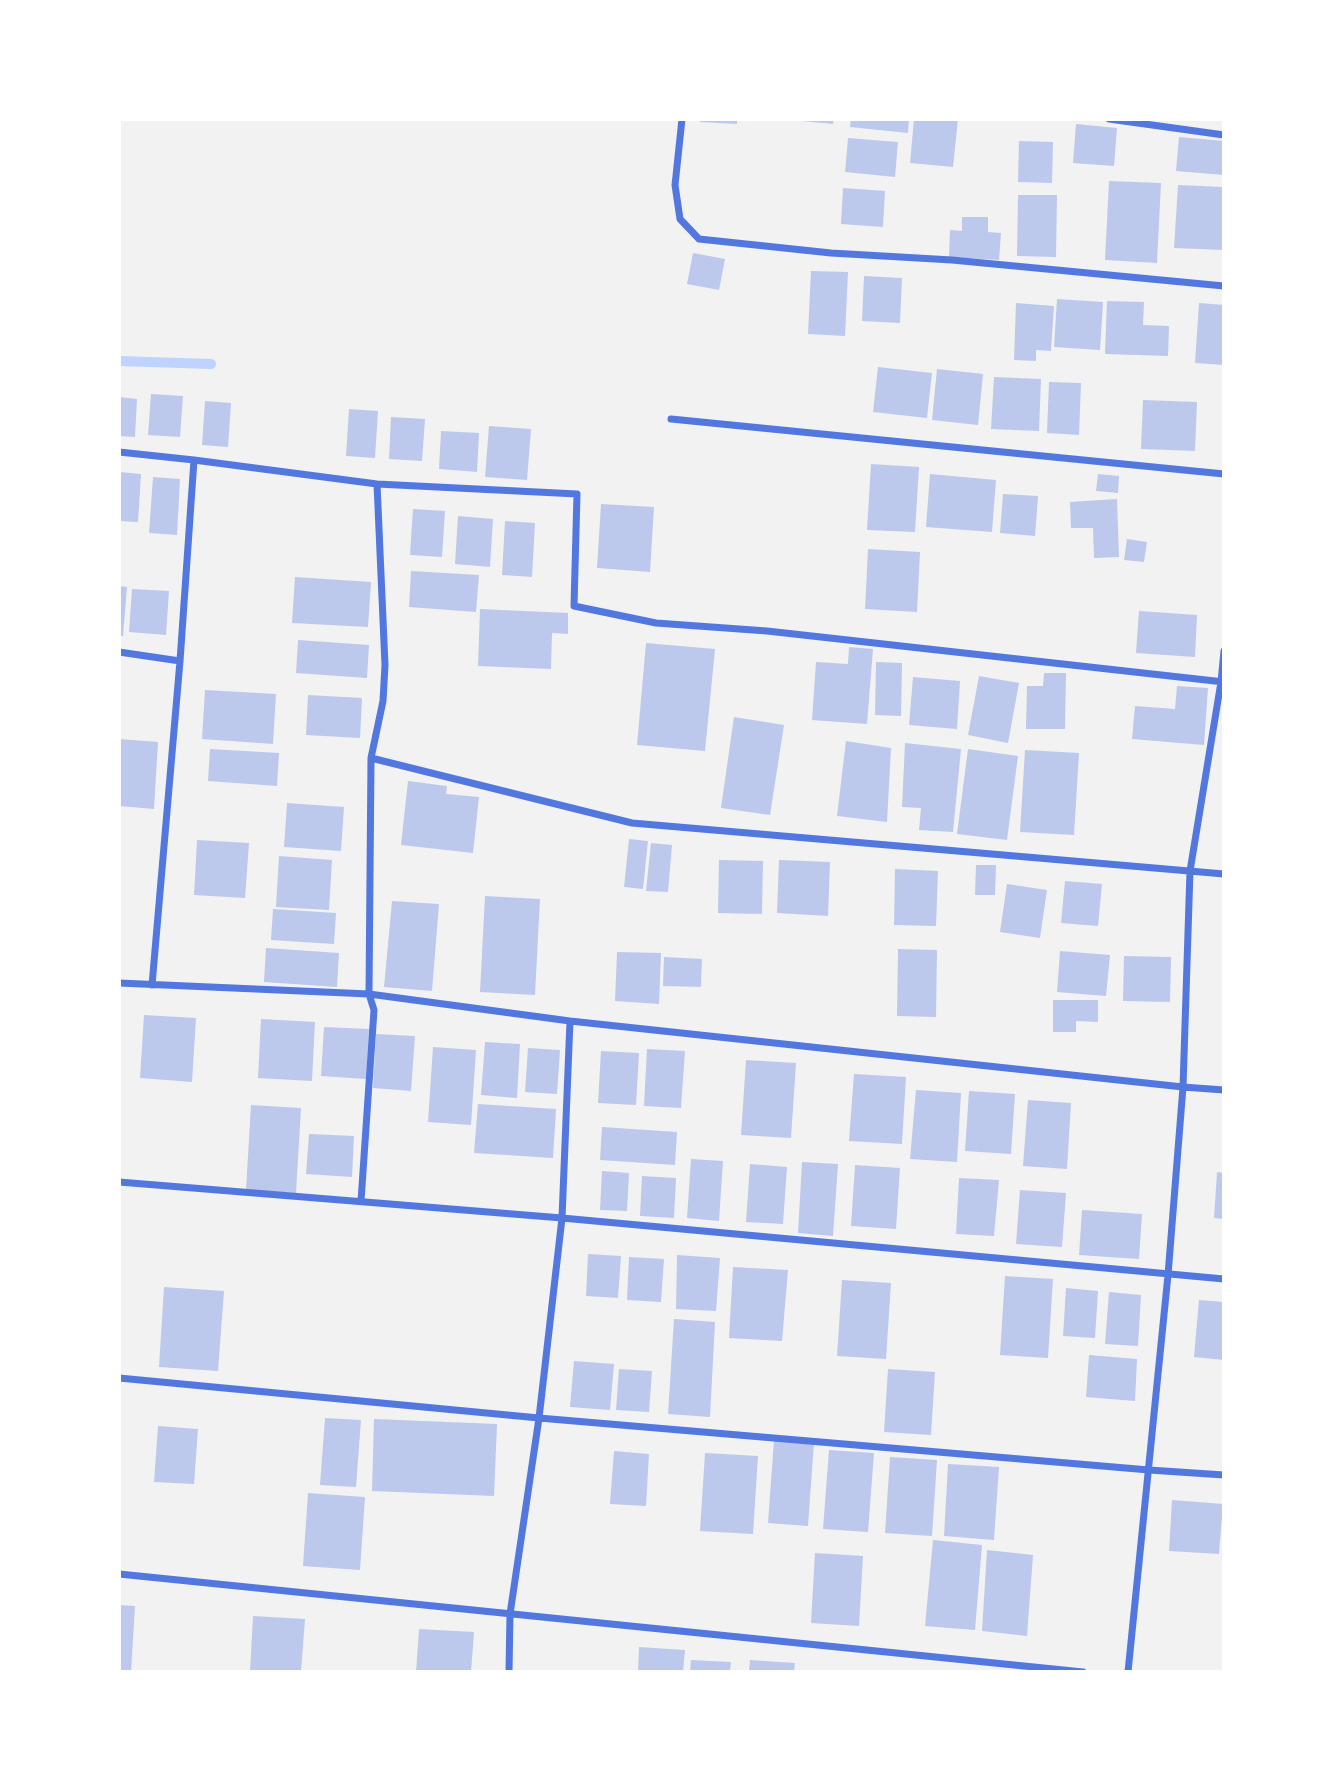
<!DOCTYPE html>
<html>
<head>
<meta charset="utf-8">
<style>
	body { margin:0 }
	#map { position:relative; width:1343px; height:1791px; overflow:hidden; background:#f2f2f2; font-family:"Fira Sans",sans-serif }
	canvas { display:block }
	.frame { position:absolute; inset:0; border:121px solid #fff; pointer-events:none }
</style>
</head>
<body>
<div id="map">
<canvas width="1343" height="1791"></canvas>
<div class="frame"></div>
</div>
<script>
const ctx = document.querySelector('canvas').getContext('2d');
ctx.lineJoin = 'round';
const poly = rows => new Path2D(rows.map(r => 'M' + r).join(''));
function stroke(path, color, width, dash) { ctx.strokeStyle = color; ctx.lineWidth = width; ctx.lineCap = dash ? 'butt' : 'round'; ctx.setLineDash(dash || []); ctx.stroke(path); }
function paint(path, color) { ctx.fillStyle = color; ctx.fill(path, 'evenodd'); }
stroke(poly([
	[119,361,211,364]
]), '#bfd3fe', 10);
paint(poly([
	[700,119,737,119,737,124,700,122],
	[802,119,834,119,833,124,802,121],
	[851,119,909,119,908,133,850,127],
	[914,119,958,119,953,167,910,163],
	[1076,124,1117,128,1114,166,1073,163],
	[1179,137,1224,141,1224,175,1176,171],
	[848,138,898,142,895,177,845,172],
	[1019,141,1053,142,1052,183,1018,182],
	[1109,181,1161,183,1157,263,1105,260],
	[1178,185,1224,187,1224,250,1174,248],
	[843,188,885,191,883,227,841,224],
	[1018,195,1057,195,1056,257,1017,256],
	[962,217,988,217,988,232,1001,233,999,260,949,257,950,230,962,231],
	[693,253,725,259,719,290,687,284],
	[811,271,848,272,845,336,808,334],
	[864,276,902,278,900,323,862,321],
	[1057,299,1103,302,1100,350,1054,347],
	[1107,301,1144,302,1143,325,1169,326,1168,356,1105,354],
	[1016,303,1054,306,1051,351,1036,350,1036,361,1014,360],
	[1199,303,1224,305,1224,365,1195,363],
	[878,367,932,373,927,418,873,412],
	[937,369,983,374,978,425,932,420],
	[994,377,1041,379,1039,431,991,429],
	[1049,382,1081,383,1079,435,1047,433],
	[151,394,183,396,180,437,148,435],
	[119,397,137,399,135,437,119,436],
	[1143,400,1197,402,1195,451,1141,449],
	[205,401,231,403,228,447,202,445],
	[349,409,378,411,375,458,346,456],
	[391,417,425,419,422,461,389,459],
	[489,426,531,429,527,480,485,477],
	[441,431,479,433,477,472,439,469],
	[871,464,919,467,915,532,867,530],
	[119,472,141,474,138,522,119,521],
	[930,474,996,480,992,532,926,527],
	[1098,474,1119,476,1118,493,1096,491],
	[153,477,180,479,177,535,149,533],
	[1003,494,1038,496,1035,536,1000,533],
	[1117,499,1119,557,1094,558,1093,528,1071,528,1070,502],
	[601,504,654,507,650,572,597,568],
	[413,509,445,511,442,557,410,555],
	[458,516,493,519,490,567,455,564],
	[505,521,535,523,532,577,502,575],
	[1127,539,1147,542,1144,562,1124,560],
	[868,549,920,552,917,612,865,609],
	[411,571,479,575,476,612,409,607],
	[295,577,371,582,368,627,292,623],
	[119,586,127,587,123,636,119,636],
	[132,589,169,591,166,635,129,632],
	[480,609,568,613,568,634,552,633,551,669,478,666],
	[1139,611,1197,615,1195,657,1136,653],
	[298,640,369,645,367,678,296,673],
	[646,643,715,649,705,751,637,745],
	[849,647,873,649,867,724,812,720,816,662,848,664],
	[876,662,902,663,901,716,875,715],
	[1044,673,1066,673,1065,729,1026,729,1027,686,1043,686],
	[979,676,1019,683,1008,743,968,735],
	[913,677,960,681,957,729,909,725],
	[1177,686,1208,688,1204,745,1132,739,1135,706,1175,709],
	[205,690,276,694,273,744,202,739],
	[308,695,362,698,360,738,306,735],
	[734,717,784,725,770,815,721,808],
	[119,739,158,742,154,809,119,806],
	[846,741,891,748,887,822,837,816],
	[905,743,961,749,953,832,919,830,921,808,902,807],
	[210,749,279,753,277,786,208,781],
	[968,749,1018,756,1007,840,957,834],
	[1025,750,1079,753,1074,835,1020,832],
	[408,781,447,786,446,794,479,797,473,853,401,845],
	[287,803,344,807,341,851,284,847],
	[629,839,648,841,643,889,624,887],
	[197,840,249,843,245,898,194,895],
	[651,843,672,845,668,892,646,891],
	[279,856,332,860,329,910,276,907],
	[719,860,763,861,762,914,718,913],
	[779,860,830,862,828,916,777,913],
	[976,865,996,865,995,895,975,895],
	[895,869,938,871,936,926,894,925],
	[1065,881,1102,884,1098,926,1061,923],
	[1007,884,1047,890,1040,938,1000,932],
	[485,896,540,899,535,995,480,992],
	[392,901,439,904,432,991,384,987],
	[273,909,336,913,334,944,271,940],
	[266,948,339,953,337,987,264,982],
	[898,949,937,950,936,1017,897,1016],
	[1060,951,1110,955,1106,996,1057,992],
	[617,952,661,953,659,1004,615,1001],
	[1124,956,1171,957,1170,1002,1123,1001],
	[664,957,702,959,701,987,663,986],
	[1053,1000,1098,1000,1098,1022,1076,1021,1076,1032,1053,1032],
	[144,1015,196,1018,192,1082,140,1078],
	[261,1019,315,1022,312,1081,258,1078],
	[324,1027,369,1029,366,1079,321,1076],
	[376,1034,415,1036,411,1091,373,1088],
	[485,1042,520,1044,517,1098,481,1095],
	[433,1047,476,1050,471,1125,428,1122],
	[528,1048,560,1050,557,1094,525,1092],
	[647,1049,685,1051,681,1108,644,1106],
	[601,1051,639,1053,636,1105,598,1103],
	[746,1060,796,1063,791,1138,741,1135],
	[854,1074,906,1077,902,1144,849,1141],
	[916,1090,961,1093,957,1162,910,1159],
	[969,1091,1015,1094,1011,1154,965,1151],
	[1028,1100,1071,1103,1067,1169,1023,1166],
	[478,1104,556,1109,553,1158,474,1153],
	[251,1105,301,1108,296,1193,246,1190],
	[602,1127,677,1132,675,1165,600,1160],
	[309,1134,354,1136,352,1177,306,1174],
	[691,1159,723,1161,719,1221,687,1218],
	[802,1162,838,1164,833,1236,798,1233],
	[750,1164,787,1167,783,1224,746,1222],
	[855,1165,900,1168,896,1229,851,1226],
	[602,1171,629,1173,627,1211,600,1210],
	[1217,1172,1224,1173,1224,1219,1214,1218],
	[642,1176,676,1178,674,1218,640,1216],
	[959,1178,999,1180,994,1236,956,1234],
	[1020,1190,1066,1193,1062,1247,1016,1244],
	[1082,1210,1142,1214,1139,1259,1079,1255],
	[588,1254,621,1256,618,1298,586,1296],
	[677,1255,720,1258,716,1311,676,1309],
	[629,1257,664,1259,661,1302,627,1300],
	[733,1267,788,1270,782,1341,729,1338],
	[1005,1276,1053,1279,1048,1358,1000,1355],
	[842,1280,891,1283,886,1359,837,1356],
	[164,1287,224,1291,218,1371,159,1367],
	[1066,1288,1098,1291,1095,1338,1063,1336],
	[1109,1292,1141,1295,1138,1346,1105,1344],
	[1199,1300,1224,1302,1224,1360,1194,1357],
	[674,1319,715,1322,710,1417,668,1414],
	[1089,1355,1137,1359,1135,1401,1086,1397],
	[574,1361,614,1364,610,1410,570,1407],
	[619,1369,652,1371,649,1412,616,1410],
	[888,1369,935,1372,931,1435,884,1432],
	[325,1418,361,1420,356,1487,320,1485],
	[374,1419,497,1424,494,1496,372,1491],
	[158,1426,198,1429,194,1484,154,1482],
	[774,1440,814,1442,808,1526,768,1523],
	[829,1450,874,1453,868,1532,823,1529],
	[614,1451,649,1454,646,1506,610,1504],
	[705,1453,758,1456,753,1534,700,1531],
	[890,1457,937,1460,932,1536,885,1533],
	[948,1464,999,1467,994,1540,944,1536],
	[308,1493,365,1497,360,1570,303,1566],
	[1172,1500,1223,1504,1219,1554,1169,1551],
	[933,1540,982,1545,975,1630,925,1626],
	[987,1550,1033,1555,1027,1636,982,1631],
	[815,1553,863,1556,859,1626,811,1623],
	[119,1605,135,1606,131,1672,119,1672],
	[253,1616,305,1619,301,1672,250,1672],
	[419,1629,474,1632,471,1672,416,1672],
	[639,1647,685,1650,683,1672,638,1672],
	[691,1660,731,1662,730,1672,690,1672],
	[750,1660,795,1663,794,1672,749,1672]
]), '#bdc9ec');
stroke(poly([
	[682,119,675,185,680,219,699,239,831,253,952,260,1224,286],
	[1109,119,1224,135],
	[671,419,1224,474],
	[119,452,194,460,377,484,577,494,574,606,656,623,767,631,1224,682],
	[119,652,180,661,194,460],
	[371,758,632,823,1224,874],
	[119,983,369,994,570,1021,1183,1087,1224,1090],
	[152,985,180,661],
	[119,1182,562,1218,1224,1279],
	[361,1201,374,1010,369,994,371,758,383,701,385,665,377,484],
	[119,1378,539,1418,1149,1470,1224,1475],
	[119,1574,1083,1672],
	[509,1672,510,1614,539,1418,562,1218,570,1021],
	[1128,1672,1168,1275,1183,1087,1190,871,1221,682,1224,651]
]), '#5277de', 7);
</script>
</body>
</html>
